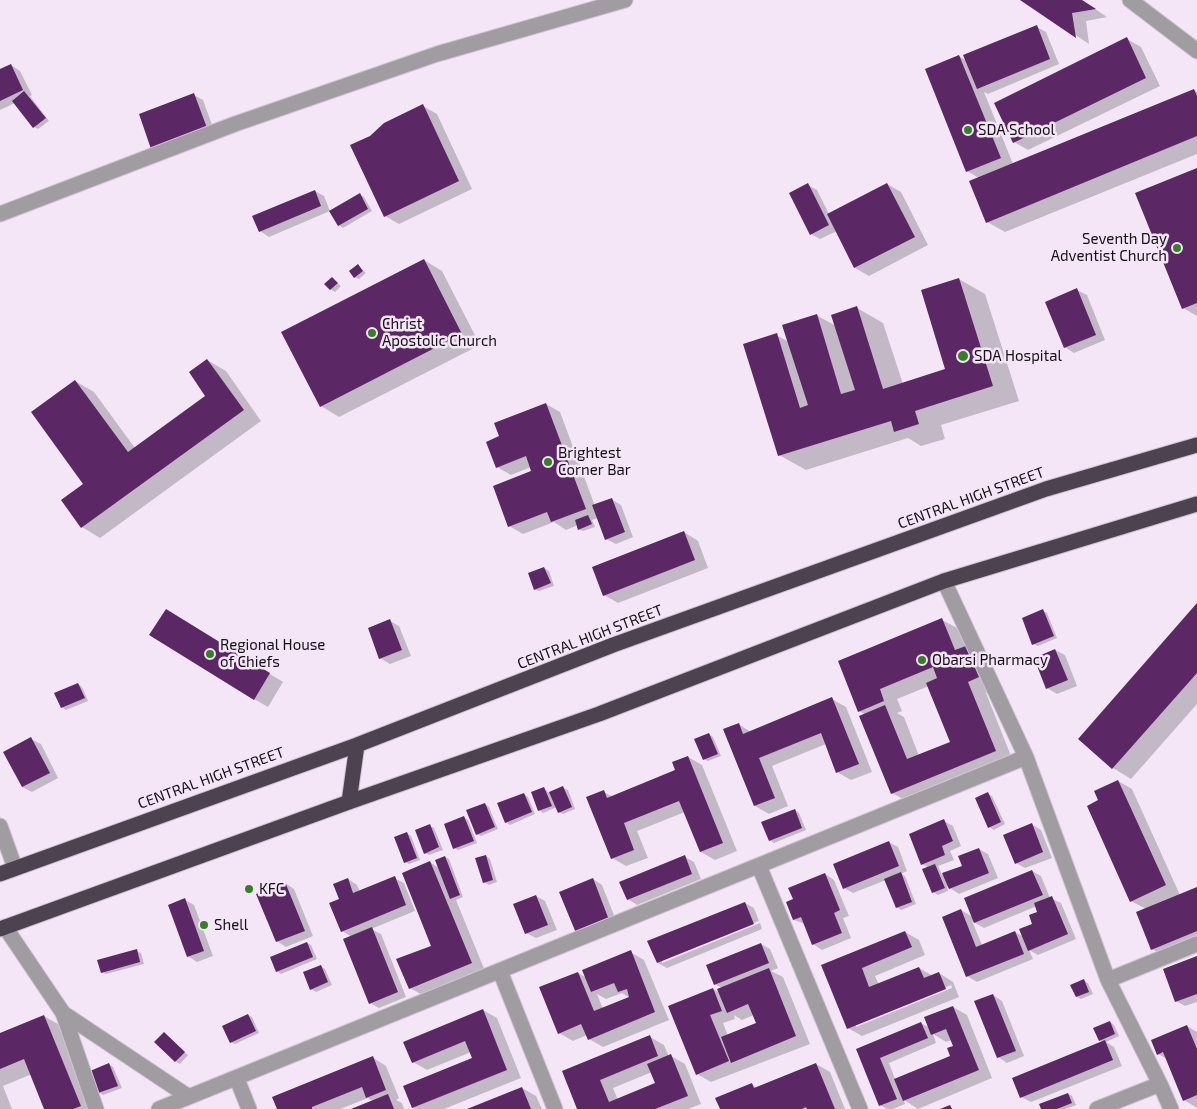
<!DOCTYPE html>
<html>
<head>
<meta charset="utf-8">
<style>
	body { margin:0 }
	canvas { display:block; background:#f4e6f7 }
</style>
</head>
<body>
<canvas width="1197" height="1109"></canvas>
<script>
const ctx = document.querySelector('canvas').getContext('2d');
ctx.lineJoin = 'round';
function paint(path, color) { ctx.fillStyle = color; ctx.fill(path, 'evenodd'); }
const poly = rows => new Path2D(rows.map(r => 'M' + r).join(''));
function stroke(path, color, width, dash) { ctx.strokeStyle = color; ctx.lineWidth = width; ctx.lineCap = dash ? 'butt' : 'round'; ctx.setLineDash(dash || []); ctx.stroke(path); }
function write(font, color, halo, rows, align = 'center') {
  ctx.font = font + ' "Exo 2",sans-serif'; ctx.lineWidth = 5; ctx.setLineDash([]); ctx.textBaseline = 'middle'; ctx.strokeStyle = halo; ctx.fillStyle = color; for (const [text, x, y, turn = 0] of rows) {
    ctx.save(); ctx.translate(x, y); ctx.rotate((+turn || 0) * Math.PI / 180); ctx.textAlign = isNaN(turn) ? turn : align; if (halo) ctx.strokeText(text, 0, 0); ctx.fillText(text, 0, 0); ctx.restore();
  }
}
paint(poly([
	[1022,0,1082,0,1107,17,1086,21,1089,44],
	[1037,27,1046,32,1059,64,988,94,984,92,1013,164,1194,90,1197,92,1197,154,1005,232,987,222,979,178,967,171,959,56,967,61],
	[1127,39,1141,47,1160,86,1028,150,1014,142],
	[11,65,20,71,32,95,30,96,49,121,38,129,34,127,15,103,0,110,0,71],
	[194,95,203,100,215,133,140,115],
	[423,106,437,114,472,189,399,224,385,216],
	[1197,169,1197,316,1183,308],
	[887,184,901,192,928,245,869,276,855,268,837,231,820,239,811,234,808,185,817,190,829,214],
	[315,191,324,196,330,211,269,237,260,231],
	[360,195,364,197,372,211,343,228,339,225],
	[424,260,442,271,480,345,339,417,321,406],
	[358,266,366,273,359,279,354,277],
	[332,279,341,286,335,292,330,289],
	[959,279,985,294,1019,401,941,425,945,439,921,446,908,438,806,470,779,455,776,335,789,342,816,315,836,326,857,308,883,323,903,384,947,370],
	[1077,290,1087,295,1105,340,1074,353,1065,347],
	[207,360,226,371,261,421,100,538,82,527,84,485,75,381,94,392,135,448,207,396],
	[546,404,560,412,595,506,611,499,621,505,633,537,616,544,606,539,598,518,592,520,595,527,583,531,579,529,578,525,566,530,554,522,523,534,509,526,533,472,531,467,511,475,497,467,501,437],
	[684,532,698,541,708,568,618,603,604,595],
	[544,568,549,571,554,586,539,591,535,589],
	[1197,605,1197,704,1131,779,1113,768,1079,739],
	[1043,611,1047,613,1057,638,1038,646,1033,644],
	[180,619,283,682,268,707,254,699],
	[942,620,961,630,997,688,986,693,1013,761,910,803,892,793,866,715,859,711],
	[929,686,951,743,919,756,904,717,897,713,902,711,897,699],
	[390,621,399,626,411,656,390,664,380,658,369,629],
	[1055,650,1065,655,1077,686,1057,694,1047,688],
	[78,684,82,687,88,701,66,710,62,707],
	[832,699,846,707,872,772,851,780,837,772,826,744,772,766,788,806,769,814,755,806,738,724,751,732],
	[709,734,713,737,721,756,708,761,704,759],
	[31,739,41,744,58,778,32,792,22,787],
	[688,757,702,765,737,851,715,860,701,852,685,812,637,831,648,858,626,866,612,858,604,792,613,797,677,770],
	[1118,781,1132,789,1180,895,1197,888,1197,945,1166,957,1152,949,1146,909,1131,901,1100,801],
	[544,788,549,793,563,788,568,790,575,809,563,814,559,812,557,807,543,813,539,810],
	[524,794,528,797,535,814,510,825,506,822],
	[988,794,992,796,1005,824,994,830,989,827],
	[485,804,489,807,498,829,481,836,477,834],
	[795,810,799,813,806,830,774,843,770,840],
	[463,817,468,820,477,843,458,850,454,848],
	[944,821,953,826,961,846,950,851,954,860,938,866,942,875,964,866,979,849,988,854,998,878,959,894,947,886,948,891,938,895,933,892,929,868,922,864],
	[1031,824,1041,830,1052,858,1025,868,1016,863],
	[430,826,434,828,443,850,429,855,425,853],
	[407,833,411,836,420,860,409,864,405,862],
	[889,842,898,847,907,871,901,874,905,876,916,904,901,910,897,907,886,880,853,893,844,888],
	[486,856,490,859,497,882,489,885,484,882],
	[445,857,449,859,463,897,456,900,485,971,424,996,410,988,432,946,430,862,439,868],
	[685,857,694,862,701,879,637,905,628,899],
	[1032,871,1041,876,1050,898,1061,903,1076,939,1038,955,1029,950,1033,959,977,982,967,976,961,910,973,917],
	[1037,906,1039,912,1034,924,1024,937,1015,932,982,945,972,921,984,928],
	[825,874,834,880,849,916,843,918,851,938,822,950,813,944,805,924,794,920,788,903],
	[394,878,404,883,415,911,371,929,381,934,406,997,379,1008,370,1003,352,937,342,931,341,900,348,879,357,885,360,892],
	[593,879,602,885,618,925,586,938],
	[285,883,294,889,313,936,286,947,277,941],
	[536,896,545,901,557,930,536,938,526,933],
	[185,900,194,905,213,956,197,962,188,956],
	[745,903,754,908,759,921,662,960,662,963,760,923,762,929,667,968,658,963],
	[905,932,919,940,925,955,875,976,879,985,919,968,933,976,939,973,953,982,959,997,862,1036,848,1028,823,965],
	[951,985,952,988,856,1027,856,1024],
	[307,943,311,945,317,959,281,974,277,971],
	[761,944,770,949,778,968,771,971,783,977,810,1044,711,1082,697,1074,713,989,720,993,722,988,715,984,708,966],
	[734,1015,742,1020,754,1015,758,1024,728,1036,723,1023,735,1019],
	[136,951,141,953,144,964,106,974,102,972],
	[630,952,644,960,669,1020,603,1047,589,1039,587,1035,573,1041,559,1033,578,973,587,978],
	[622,993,630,998,603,1009,597,994,606,999],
	[1197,957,1197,1002,1185,1006,1176,1001],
	[321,966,325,969,332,985,316,992,311,989],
	[1084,981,1088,983,1093,994,1081,999,1077,997],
	[993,995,1002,1001,1024,1056,1007,1063,998,1057],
	[953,1007,967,1015,992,1078,918,1109,904,1100,905,1104,893,1109,887,1109,880,1105,858,1049,921,1023,930,1028],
	[933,1034,946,1042,952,1040,954,1046,952,1056,895,1079,889,1063,936,1043],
	[483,1010,497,1018,521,1078,444,1109,416,1109,413,1108,405,1086,473,1058,471,1052,427,1070,413,1062],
	[248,1015,252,1017,259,1033,235,1044,231,1042],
	[44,1016,63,1027,96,1109,46,1109,32,1074,3,1086,12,1109,0,1109,0,1034],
	[1110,1022,1114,1025,1119,1036,1106,1042,1114,1047,1122,1066,1031,1102,1021,1097,1103,1042,1100,1040],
	[1187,1026,1197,1032,1197,1108,1184,1100,1167,1059,1158,1054],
	[164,1034,188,1055,180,1064,175,1061],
	[650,1037,664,1045,669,1057,671,1056,685,1064,701,1104,688,1109,579,1109,564,1072],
	[652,1072,657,1084,618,1100,613,1088],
	[372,1057,386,1066,399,1098,396,1100,402,1103,404,1109,354,1109,373,1101,368,1098,340,1109,279,1109],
	[109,1064,113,1067,122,1088,103,1095,99,1092],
	[816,1064,830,1072,845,1109,721,1109,752,1085,757,1088],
	[522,1088,536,1096,542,1109,470,1109],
	[1068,1094,1072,1096,1076,1105,1066,1109,1043,1109]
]), '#0003');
paint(poly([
	[1020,0,1082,0,1096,9,1072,13,1076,38],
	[1037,25,1050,59,977,89,963,55],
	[1127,37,1146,78,1013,143,994,103],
	[959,55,1001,158,966,172,925,69],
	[11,64,23,90,0,101,0,69],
	[1194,89,1197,96,1197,136,986,223,969,181],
	[24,91,46,118,33,128,12,101],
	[194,93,207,128,151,149,139,114],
	[423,104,459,181,384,217,350,145,370,136,384,123],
	[1197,168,1197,303,1182,309,1135,193],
	[808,183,829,225,810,235,789,193],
	[887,183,915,237,854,268,827,214],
	[315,190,321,206,259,232,252,216],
	[360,193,368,209,338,226,329,211],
	[424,259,462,334,320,407,281,332],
	[358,264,363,271,354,278,349,271],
	[332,277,338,283,330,290,324,284],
	[959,278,993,386,915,411,919,424,894,432,891,421,778,456,743,344,777,333,800,408,808,405,782,325,817,314,841,394,855,390,831,315,857,306,883,389,945,369,921,290],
	[1077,288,1096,335,1064,348,1045,302],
	[207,359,244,410,81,528,61,500,83,484,31,412,75,380,128,452,205,396,189,372],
	[546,403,586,509,551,522,547,512,508,527,493,486,531,471,526,456,496,468,486,442,499,436,494,423],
	[612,498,625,532,605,540,592,505],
	[588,515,592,524,578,530,575,520],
	[684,531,695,560,603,596,592,567],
	[544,567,551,583,534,590,528,573],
	[1197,603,1197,673,1112,769,1078,739],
	[166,609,270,673,254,700,149,635],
	[1043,609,1054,636,1032,645,1022,618],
	[942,618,955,650,966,646,979,677,968,682,996,751,891,794,859,716,885,705,907,759,950,742,926,683,937,678,933,667,880,689,884,701,858,712,838,661],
	[390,619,402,650,379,659,368,628],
	[1055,649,1068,680,1046,689,1034,658],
	[78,683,85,698,61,708,54,693],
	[832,697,859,764,836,773,821,733,759,758,775,798,754,806,723,729,739,723,743,734],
	[709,733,718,754,703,760,694,739],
	[31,737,50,773,22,787,3,752],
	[688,756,723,843,700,852,679,801,624,823,634,850,611,859,586,797,604,790,607,798,675,770,672,762],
	[1118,780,1166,885,1130,902,1087,806,1098,800,1094,791],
	[563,786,572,807,558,813,549,792],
	[544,787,552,806,538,811,531,792],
	[988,792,1001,822,988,828,975,798],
	[524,793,532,812,505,823,497,803],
	[485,803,495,827,476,835,466,810],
	[795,809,802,828,769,841,761,822],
	[464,816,474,841,453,849,444,824],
	[944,819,953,841,942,846,945,855,921,865,909,834],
	[1032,823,1043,852,1015,864,1003,835],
	[430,824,439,847,424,854,415,830],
	[407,832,417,858,404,863,394,837],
	[889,841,899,866,843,889,833,864],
	[979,848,989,873,949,889,942,873,962,866,958,856],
	[486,855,493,880,483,883,475,858],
	[685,855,692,874,627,900,619,882],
	[445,856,460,895,450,899,435,860],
	[430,861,472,963,409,989,396,959,431,946,402,873],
	[935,864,945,888,932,893,922,869],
	[1032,870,1043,895,974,923,964,898],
	[901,872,912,902,896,908,884,879],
	[825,873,840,910,834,913,842,933,812,945,801,917,793,920,786,902,793,899,788,888],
	[395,876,406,905,341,932,329,903,339,899,333,884,348,878,353,893],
	[593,878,609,920,576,933,559,892],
	[285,882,305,931,276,942,256,894],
	[1197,887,1197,931,1151,950,1136,912],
	[536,895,548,925,525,934,513,904],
	[1052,896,1068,934,1028,951,1019,929,1032,924,1029,915,1037,912,1034,903],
	[185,898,204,951,187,957,168,905],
	[745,902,754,924,657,963,647,941],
	[961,909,976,947,1015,931,1024,954,966,977,942,917],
	[372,927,398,992,369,1004,343,939],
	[905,931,912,947,862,968,869,987,919,967,924,978,939,972,946,989,847,1029,821,965],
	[307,942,313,957,276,972,270,957],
	[761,943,769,963,714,985,706,965],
	[137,949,140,962,101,973,97,960],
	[631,950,655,1012,588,1040,581,1024,558,1034,539,987,578,972,594,1011,629,997,627,989,618,992,614,983,591,992,582,970],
	[1197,956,1197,994,1175,1002,1163,969],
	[321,965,328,982,310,990,303,972],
	[769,968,796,1036,731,1063,721,1037,756,1023,748,1004,727,1013,717,989],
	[1084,979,1089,992,1076,997,1070,985],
	[713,988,722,1011,710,1015,729,1061,696,1075,668,1006],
	[993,994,1016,1051,997,1058,974,1001],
	[953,1006,979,1070,903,1101,894,1079,950,1056,947,1048,953,1046,946,1029,931,1035,924,1017],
	[483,1009,507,1070,412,1108,403,1086,472,1058,465,1041,412,1063,403,1042],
	[248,1014,256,1031,230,1043,222,1026],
	[44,1015,81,1106,73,1109,44,1109,24,1059,0,1069,0,1033],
	[1110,1021,1115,1034,1099,1041,1093,1028],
	[921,1022,928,1038,880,1058,897,1099,879,1106,856,1049],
	[1187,1025,1197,1049,1197,1095,1183,1101,1163,1052,1157,1055,1151,1040],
	[164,1032,185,1052,175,1062,154,1042],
	[650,1035,658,1056,600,1080,609,1102,655,1083,647,1064,671,1054,688,1096,655,1109,577,1109,562,1071],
	[1105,1040,1113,1060,1020,1098,1012,1078],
	[373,1056,386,1090,366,1098,362,1087,312,1107,312,1109,277,1109,272,1097],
	[109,1063,118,1086,98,1093,90,1071],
	[816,1063,835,1109,807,1109,806,1107,802,1109,720,1109,715,1098,752,1083,754,1088],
	[522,1087,531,1109,467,1109],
	[1068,1093,1072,1103,1057,1109,1041,1109,1039,1104],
	[388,1094,394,1109,351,1109],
	[950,1105,952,1109,940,1109]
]), '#5b2765');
const minor = poly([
	[1130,0,1197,51],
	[0,214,235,124,437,54,625,0],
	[944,581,1026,757,1108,980,1160,1084,1171,1109],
	[0,826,15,868],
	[759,866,860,1109],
	[5,927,63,1013,96,1109],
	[500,971,555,1109],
	[1108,980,1197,944],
	[63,1013,189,1097],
	[237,1079,249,1109],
	[159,1109,1026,757],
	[1097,1109,1160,1084]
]);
const highway = poly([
	[349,802,357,745],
	[0,874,357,745,613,645,1046,489,1197,445],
	[0,929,349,802,599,714,944,581,1197,504]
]);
stroke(minor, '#d0c4d3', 17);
stroke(highway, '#d0c4d3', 17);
stroke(minor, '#a19ba2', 15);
stroke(highway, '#4d4250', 15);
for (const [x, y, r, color] of [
	[968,130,5,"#357f26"],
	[1177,248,5,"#357f26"],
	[372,333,5,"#357f26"],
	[963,356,6,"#357f26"],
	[548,462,5,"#357f26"],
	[210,654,5,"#357f26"],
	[922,660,5,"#357f26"],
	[249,889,5,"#357f26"],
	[204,925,5,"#357f26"]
]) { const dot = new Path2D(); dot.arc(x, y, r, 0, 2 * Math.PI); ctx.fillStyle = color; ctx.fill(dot); stroke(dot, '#f4e6f7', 2); }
write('15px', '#151016', '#f4e6f7', [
	["SDA School",978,130],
	["Seventh Day",1167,239,"right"],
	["Adventist Church",1167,256,"right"],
	["Christ",382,324],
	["Apostolic Church",382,341],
	["SDA Hospital",974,356],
	["Brightest",558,453],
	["Corner Bar",558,470],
	["Regional House",220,645],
	["of Chiefs",220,662],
	["Obarsi Pharmacy",932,660],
	["KFC",259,889],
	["Shell",214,925]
], 'left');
write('15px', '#151016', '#f4e6f7', [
	["CENTRAL HIGH STREET",971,498,-20],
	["CENTRAL HIGH STREET",590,637,-21],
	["CENTRAL HIGH STREET",211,778,-20]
]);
</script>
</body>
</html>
